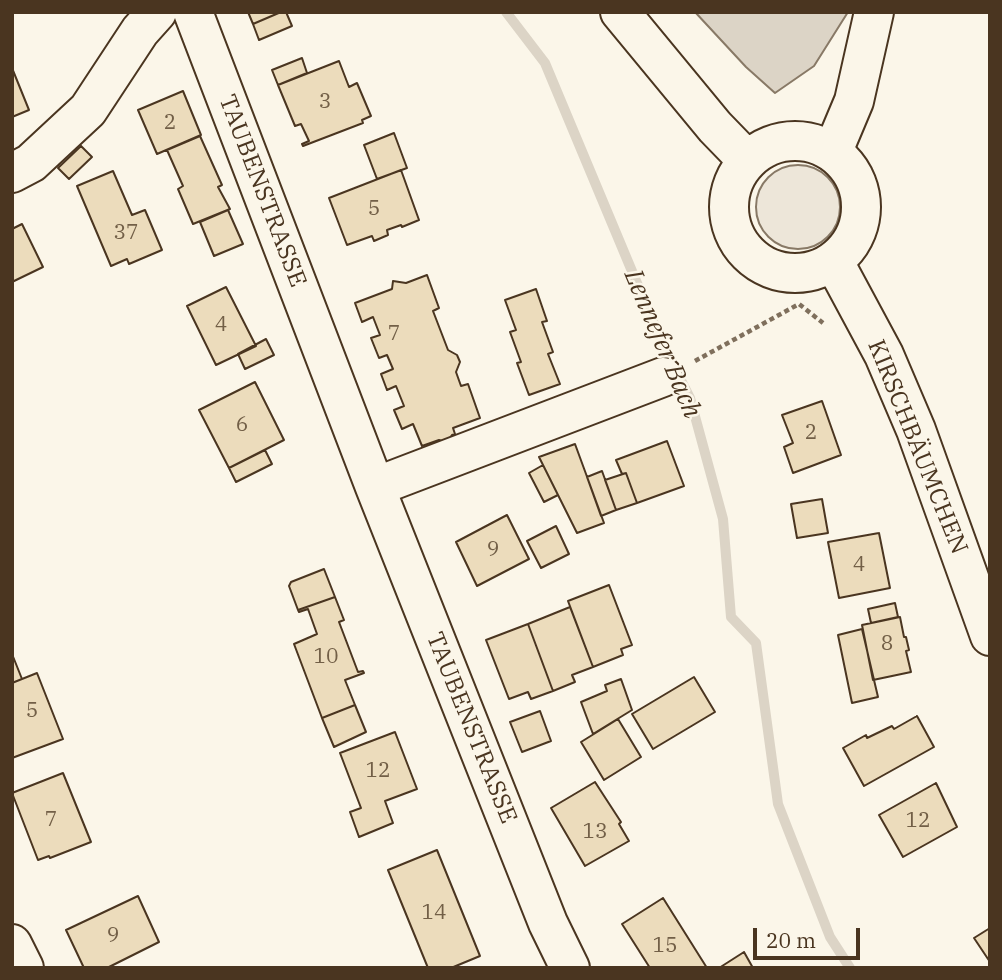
<!DOCTYPE html>
<html>
<head>
<meta charset="utf-8">
<style>
	body { margin:0 }
	#map { position:relative; width:1002px; height:980px; overflow:hidden; background:#fbf6e9; font-family:"IBM Plex Serif",serif }
	canvas { display:block }
	.frame { position:absolute; inset:0; border:14px solid #4a3520; pointer-events:none }
	.scale { position:absolute; left:753px; top:928px; width:107px; height:32px; box-sizing:border-box; border:4px solid #4a3520; border-top:0; padding-left:9px; font-size:21px; line-height:24px; white-space:nowrap; color:#4a3520; -webkit-text-stroke:5px #fbf6e9; paint-order:stroke }
</style>
</head>
<body>
<div id="map">
<canvas width="1002" height="980"></canvas>
<div class="frame"></div>
<div class="scale">20 m</div>
</div>
<script>
const ctx = document.querySelector('canvas').getContext('2d');
ctx.lineJoin = 'round';
function paint(path, color) { ctx.fillStyle = color; ctx.fill(path, 'evenodd'); }
const poly = rows => new Path2D(rows.map(r => 'M' + r).join(''));
function stroke(path, color, width, dash) { ctx.strokeStyle = color; ctx.lineWidth = width; ctx.lineCap = dash ? 'butt' : 'round'; ctx.setLineDash(dash || []); ctx.stroke(path); }
function write(font, color, halo, rows, align = 'center') {
  ctx.font = font + ' "IBM Plex Serif",serif'; ctx.lineWidth = 5; ctx.setLineDash([]); ctx.textBaseline = 'middle'; ctx.strokeStyle = halo; ctx.fillStyle = color; for (const [text, x, y, turn = 0] of rows) {
    ctx.save(); ctx.translate(x, y); ctx.rotate((+turn || 0) * Math.PI / 180); ctx.textAlign = isNaN(turn) ? turn : align; if (halo) ctx.strokeText(text, 0, 0); ctx.fillText(text, 0, 0); ctx.restore();
  }
}
const green = poly([
	'756 207a42 42 0 1 1 84 0a42 42 0 1 1-84 0Z'
]);
paint(green, '#ede6d9');
stroke(green, '#887966', 2);
const water = poly([
	[695,12,848,12,814,66,775,93,746,67,695,12]
]);
paint(water, '#dcd4c6');
stroke(water, '#887966', 2);
stroke(poly([
	[506,12,545,63,662,343,690,398,723,519,731,617,756,643,778,804,830,937,850,968]
]), '#dcd4c6', 10);
const building = poly([
	[248,12,281,12,253,24,248,12],
	[281,12,286,12,292,26,259,40,253,24,281,12],
	[302,58,307,73,278,85,272,70,302,58],
	[339,61,349,87,357,83,371,116,362,120,363,123,303,146,302,144,309,141,301,124,295,126,278,85,339,61],
	[12,68,29,110,12,117,12,68],
	[183,91,201,135,157,154,138,110,183,91],
	[394,133,407,168,377,179,364,145,394,133],
	[200,136,222,185,218,187,230,209,193,224,178,189,183,186,167,150,200,136],
	[81,146,92,157,69,179,58,168,81,146],
	[401,170,419,220,402,227,401,225,387,230,388,235,374,241,372,236,347,245,329,198,401,170],
	[113,171,132,215,145,210,162,250,129,264,127,259,111,266,77,186,113,171],
	[228,210,243,244,214,256,200,222,228,210],
	[22,224,43,267,12,282,12,229,22,224],
	[427,275,439,308,433,311,448,350,457,355,460,362,456,372,461,386,468,384,480,418,453,428,455,434,452,435,447,443,439,440,422,446,413,424,402,429,394,410,404,406,396,386,387,390,381,374,393,369,387,355,379,358,371,338,380,335,373,317,362,322,355,303,392,289,393,281,406,283,427,275],
	[226,287,256,346,216,365,187,306,226,287],
	[536,289,547,321,542,322,553,352,548,354,560,384,529,395,517,363,521,362,510,332,516,330,505,300,536,289],
	[266,339,274,355,245,369,238,354,266,339],
	[255,382,284,440,229,468,199,410,255,382],
	[822,401,841,455,793,473,784,447,793,443,782,415,822,401],
	[667,441,684,486,637,503,626,473,622,474,616,460,667,441],
	[575,444,604,523,577,533,539,457,575,444],
	[265,450,272,464,236,482,229,468,265,450],
	[543,465,558,495,544,502,529,473,543,465],
	[602,471,616,510,601,516,587,477,602,471],
	[626,473,637,503,616,510,605,480,626,473],
	[822,499,828,533,797,538,791,504,822,499],
	[507,515,529,559,477,586,456,542,507,515],
	[556,526,569,554,541,568,527,541,556,526],
	[879,533,890,588,839,598,828,542,879,533],
	[324,569,335,597,298,610,289,586,291,582,324,569],
	[609,585,632,645,621,649,623,655,593,667,568,601,609,585],
	[335,597,344,620,339,622,358,672,363,671,364,673,345,680,355,705,322,718,294,644,317,634,308,609,299,612,298,610,335,597],
	[895,603,898,617,871,623,868,609,895,603],
	[570,607,593,667,572,675,575,682,553,691,528,624,570,607],
	[900,617,904,637,906,637,909,650,906,651,911,672,873,680,862,625,900,617],
	[528,624,553,691,531,699,528,692,509,699,486,640,528,624],
	[862,629,878,697,852,703,838,635,862,629],
	[12,654,22,679,12,683,12,654],
	[37,673,63,739,12,758,12,683,37,673],
	[694,677,715,712,653,749,632,714,694,677],
	[621,679,632,710,593,734,581,702,607,691,605,685,621,679],
	[355,705,366,732,334,747,322,718,355,705],
	[540,711,551,741,522,752,510,722,540,711],
	[917,716,934,747,864,786,843,748,866,735,867,738,892,726,894,729,917,716],
	[618,719,641,757,604,780,581,742,618,719],
	[395,732,417,789,385,801,393,823,359,837,350,812,361,808,340,753,395,732],
	[63,773,91,842,50,858,49,856,38,860,12,793,63,773],
	[595,782,621,822,619,824,629,841,585,866,551,808,595,782],
	[936,783,957,827,903,857,879,815,936,783],
	[437,850,480,956,451,968,428,968,388,870,437,850],
	[138,896,159,942,107,968,84,968,66,930,138,896],
	[663,898,707,968,650,968,622,924,663,898],
	[990,928,990,962,974,938,990,928],
	[744,952,753,968,719,968,744,952]
]);
paint(building, '#ecdcbc');
stroke(building, '#4a3520', 2);
const minor = poly([
	[193,12,375,487,548,923,570,968],
	[833,151,854,101,874,12],
	[12,173,31,163,88,110,140,31,157,12],
	[375,487,663,377],
	[12,944,24,968]
]);
const major = poly([
	[620,12,715,127,747,160],
	'729 207a66 66 0 1 1 132 0a66 66 0 1 1-132 0Z',
	[834,262,884,355,916,430,990,636]
]);
stroke(minor, '#4a3520', 42);
stroke(major, '#4a3520', 42);
stroke(poly([
	[695,361,799,304,823,323]
]), '#7f6f5c', 4.5, [5, 3.5]);
stroke(minor, '#fbf6e9', 38);
stroke(major, '#fbf6e9', 38);
write('21px', '#725f47', null, [
	["3",325,102],
	["2",170,123],
	["5",374,209],
	["37",126,233],
	["4",221,325],
	["7",394,334],
	["6",242,425],
	["2",811,433],
	["9",493,550],
	["4",859,565],
	["8",887,644],
	["10",326,657],
	["5",32,711],
	["12",378,771],
	["7",51,820],
	["12",918,821],
	["13",595,832],
	["14",434,913],
	["9",113,936],
	["15",665,946]
]);
write('24px', '#4a3520', '#fbf6e9', [
	["TAUBENSTRASSE",262,191,69],
	["KIRSCHBÄUMCHEN",917,447,68],
	["TAUBENSTRASSE",471,728,68]
]);
write('italic 26px', '#4a3520', '#fbf6e9', [
	["Lennefer Bach",662,344,67]
]);
</script>
</body>
</html>
